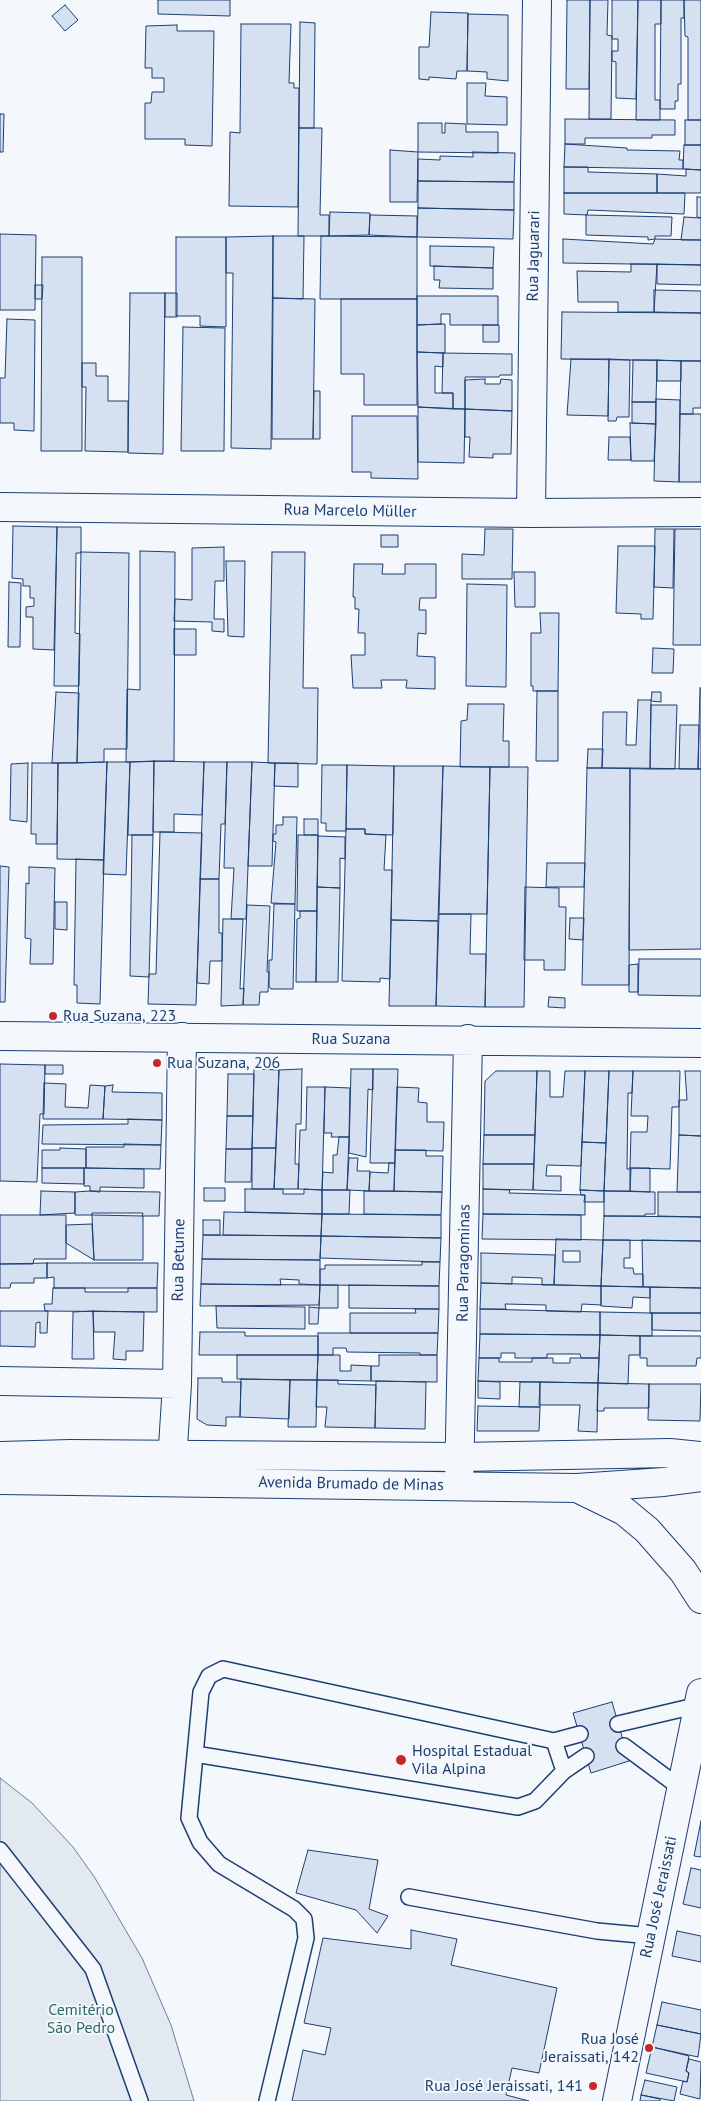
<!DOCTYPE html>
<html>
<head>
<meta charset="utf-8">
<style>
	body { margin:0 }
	canvas { display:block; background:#f4f7fb }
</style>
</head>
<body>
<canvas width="701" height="2101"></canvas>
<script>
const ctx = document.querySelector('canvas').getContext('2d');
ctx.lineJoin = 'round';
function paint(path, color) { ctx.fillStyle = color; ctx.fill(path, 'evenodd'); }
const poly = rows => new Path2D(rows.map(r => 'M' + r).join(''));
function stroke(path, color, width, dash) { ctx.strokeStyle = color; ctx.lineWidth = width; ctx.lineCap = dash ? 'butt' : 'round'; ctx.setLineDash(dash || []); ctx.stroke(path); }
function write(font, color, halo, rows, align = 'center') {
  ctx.font = font + ' "PT Sans",sans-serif'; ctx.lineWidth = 4; ctx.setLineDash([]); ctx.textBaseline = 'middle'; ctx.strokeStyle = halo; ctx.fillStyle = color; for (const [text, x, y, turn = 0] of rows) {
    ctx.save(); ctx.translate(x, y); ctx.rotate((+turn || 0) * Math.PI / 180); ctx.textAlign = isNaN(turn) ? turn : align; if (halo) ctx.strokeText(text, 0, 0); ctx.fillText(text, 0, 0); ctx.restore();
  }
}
const green = poly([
	[0,1778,32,1803,73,1847,95,1878,142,1958,171,2025,194,2101,0,2101,0,1778]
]);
paint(green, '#e3e9f0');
stroke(green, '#687fa3', 1);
const building = poly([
	[158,0,230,0,230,16,158,14,158,0],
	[567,0,590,0,589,89,566,89,567,0],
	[590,0,608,0,607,35,612,36,612,39,611,119,589,119,590,0],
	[612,0,638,0,636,99,616,98,616,62,612,61,612,51,618,51,618,39,612,39,612,0],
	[638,0,661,0,661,24,655,24,655,100,660,100,660,120,636,120,638,0],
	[661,0,684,0,684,18,681,18,681,84,678,84,678,101,675,101,675,109,660,109,661,0],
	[684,0,701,0,701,120,688,120,688,37,685,36,684,0],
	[65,5,78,20,65,31,52,16,65,5],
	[431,12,468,13,467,71,457,71,456,79,429,77,429,80,419,79,419,47,429,47,431,12],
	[468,14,508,15,508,81,487,79,487,72,467,71,468,14],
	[300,22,315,23,314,128,299,128,300,22],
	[241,24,291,24,289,83,294,83,294,88,299,88,298,207,229,206,230,132,240,133,241,24],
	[177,25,177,31,214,31,212,146,185,145,185,139,145,139,145,103,151,103,152,92,164,92,164,78,152,78,152,68,145,68,146,26,177,25],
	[467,83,486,83,485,96,507,97,507,125,467,124,467,83],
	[0,114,4,114,3,152,0,152,0,114],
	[565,119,675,120,675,135,652,135,652,138,585,138,585,144,565,144,565,119],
	[685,120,701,120,701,145,685,145,685,120],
	[418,123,442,123,442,133,445,133,445,123,466,124,466,132,498,132,498,153,418,152,418,123],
	[299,128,322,128,320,215,329,215,329,236,298,236,299,128],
	[565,144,627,148,627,150,680,151,679,160,683,160,683,169,564,167,565,144],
	[684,145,701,145,701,170,683,169,684,145],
	[390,150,418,152,417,202,390,202,390,150],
	[473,152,515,153,514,182,418,181,418,159,440,160,440,156,473,157,473,152],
	[564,167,588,167,588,172,657,174,657,193,564,193,564,167],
	[686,169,701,170,701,193,657,193,657,174,686,176,686,169],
	[418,181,514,182,514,210,418,208,418,181],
	[564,193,685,193,684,214,588,210,587,215,564,214,564,193],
	[697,197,701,197,701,218,697,217,697,197],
	[418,208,514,210,513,239,417,237,418,208],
	[330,212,370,213,369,235,329,236,330,212],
	[370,215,417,216,417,237,369,235,370,215],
	[586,215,672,217,671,236,655,236,655,239,648,240,648,237,586,235,586,215],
	[684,217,701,218,701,240,681,240,684,217],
	[0,234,36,235,35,310,0,310,0,234],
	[273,236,271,449,231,448,233,273,226,273,226,237,273,236],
	[273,236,304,236,303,299,273,298,273,236],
	[321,236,417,237,417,299,320,299,321,236],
	[176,237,226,237,226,327,200,326,200,316,176,316,176,237],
	[563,239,653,244,655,239,701,240,701,265,563,263,563,239],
	[430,246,494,247,493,268,430,266,430,246],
	[42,257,82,257,82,451,41,451,42,257],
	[631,264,657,264,654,312,618,312,618,302,578,302,577,271,631,272,631,264],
	[657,264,701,265,701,285,657,284,657,264],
	[434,266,493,268,493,289,439,288,440,280,434,280,434,266],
	[35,285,43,285,42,299,35,299,35,285],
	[654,290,701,291,701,313,654,312,654,290],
	[130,293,165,293,163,454,128,453,130,293],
	[165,293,177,293,177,317,165,317,165,293],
	[417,296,498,296,498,325,450,325,450,314,441,314,441,324,417,325,417,296],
	[273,298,315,299,313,439,272,439,273,298],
	[341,299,417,299,417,405,364,405,364,374,341,374,341,299],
	[562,312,701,313,701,361,561,359,562,312],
	[7,319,35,320,34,431,14,430,14,423,0,423,0,378,5,378,7,319],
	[441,324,445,324,445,353,417,352,417,325,441,324],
	[483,325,499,325,499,342,483,342,483,325],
	[183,327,225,328,224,451,181,451,183,327],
	[417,352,443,353,443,367,435,366,435,393,453,393,453,409,418,407,417,352],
	[443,353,512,354,512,375,500,375,499,377,465,377,465,409,453,409,453,393,442,393,443,353],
	[571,359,609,359,608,416,567,415,571,359],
	[609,359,630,360,629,417,617,417,616,421,608,421,609,359],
	[633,360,657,360,656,402,632,402,633,360],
	[657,360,681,361,681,381,657,381,657,360],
	[681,361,701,361,701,408,693,408,693,414,680,414,681,361],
	[82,363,96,363,96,376,108,376,108,401,128,401,128,452,85,451,86,387,82,387,82,363],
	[485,379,485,384,500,384,501,379,512,380,512,411,465,409,465,380,485,379],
	[314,391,320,391,320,439,313,439,314,391],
	[656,399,680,400,679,482,654,481,656,399],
	[632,402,656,402,656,424,632,423,632,402],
	[418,407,465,409,464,463,418,462,418,407],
	[465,409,512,411,511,454,493,454,493,458,469,457,470,437,465,437,465,409],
	[680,414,701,414,701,482,679,482,680,414],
	[352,416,417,416,418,479,371,478,371,472,352,472,352,416],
	[630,423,656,424,654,461,631,461,630,423],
	[609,437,630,437,631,460,608,460,609,437],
	[13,526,57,527,54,650,33,649,33,617,26,617,26,607,34,606,34,598,30,598,30,586,23,586,23,579,12,578,13,526],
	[57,527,81,527,81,553,76,553,75,633,80,634,79,686,54,686,57,527],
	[485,529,513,529,512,579,462,579,462,554,484,555,485,529],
	[655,529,674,529,673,588,654,587,655,529],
	[675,529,701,529,701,645,673,645,675,529],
	[381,535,398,535,398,547,381,547,381,535],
	[618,546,655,546,653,619,641,619,641,614,616,613,618,546],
	[224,547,224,581,215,581,214,619,224,619,224,632,212,631,212,622,174,621,175,599,192,600,192,548,224,547],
	[140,551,175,552,174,761,126,762,127,689,140,690,140,551],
	[81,552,129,553,127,749,104,749,104,762,77,763,81,552],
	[272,552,305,552,303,688,318,688,317,764,268,763,272,552],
	[226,561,245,561,244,637,228,636,226,561],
	[354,564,383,564,382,574,405,574,405,564,436,564,436,598,420,598,419,610,426,610,426,634,418,633,417,656,435,657,435,689,406,688,407,680,381,680,382,688,353,688,351,655,365,655,365,633,358,633,359,609,355,609,355,597,353,597,354,564],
	[514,572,535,572,535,607,515,607,514,572],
	[9,582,21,583,20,647,8,647,9,582],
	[467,584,507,585,506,687,466,686,467,584],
	[540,613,559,613,558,691,533,691,533,686,531,686,531,633,541,633,540,613],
	[174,629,196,629,196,655,174,655,174,629],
	[653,648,674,649,673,673,652,673,653,648],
	[700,688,701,688,701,769,698,769,700,688],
	[537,691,558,691,558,761,536,761,537,691],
	[56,692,79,693,77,763,52,763,56,692],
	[652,692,661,692,661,702,651,701,652,692],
	[638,700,651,700,650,769,602,768,603,712,627,712,626,745,636,745,638,700],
	[468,704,504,704,503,741,509,741,509,767,460,767,461,721,467,720,468,704],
	[651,705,677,705,675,769,650,769,651,705],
	[680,725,699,725,698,769,679,769,680,725],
	[588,749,603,749,602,768,587,768,588,749],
	[154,761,153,835,128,835,130,762,154,761],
	[154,761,204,762,202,815,174,814,174,832,153,832,154,761],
	[107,762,104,860,57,859,58,763,107,762],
	[107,762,130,762,126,875,103,874,107,762],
	[204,762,227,762,225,824,221,824,219,879,200,879,204,762],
	[227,762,252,762,246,919,231,919,234,868,224,868,227,762],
	[252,762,275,763,272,866,248,866,252,762],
	[28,763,27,822,10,820,11,764,28,763],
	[32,763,58,763,57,844,36,844,36,834,31,834,32,763],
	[275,763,298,763,298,787,274,786,275,763],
	[322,765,347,765,346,831,326,831,326,823,321,823,322,765],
	[347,765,394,766,393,835,365,834,365,829,346,829,347,765],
	[394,766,443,766,438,921,391,920,394,766],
	[443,766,490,767,487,914,439,914,443,766],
	[490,767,528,767,524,1007,485,1007,490,767],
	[587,768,630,768,629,985,582,985,587,768],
	[630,768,701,769,701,949,629,950,630,768],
	[283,817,297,817,295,904,271,903,276,842,273,841,273,834,276,834,276,825,283,825,283,817],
	[304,819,318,819,318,835,304,835,304,819],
	[346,829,365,829,365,834,386,835,384,870,392,870,390,979,380,978,380,982,342,981,346,829],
	[160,832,202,833,196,1005,148,1004,149,974,156,974,160,832],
	[132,835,153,835,149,977,130,976,132,835],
	[298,835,318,835,317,911,297,911,298,835],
	[318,836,345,837,345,859,340,858,340,888,317,887,318,836],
	[76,859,104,860,100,1004,77,1003,77,985,74,985,76,859],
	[547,863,585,863,584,887,546,887,547,863],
	[0,866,9,867,5,1002,0,1002,0,866],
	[29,867,55,868,53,964,30,964,31,939,25,938,26,883,29,884,29,867],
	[200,879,219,879,219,933,222,933,222,961,210,961,209,984,197,983,200,879],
	[317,887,340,888,338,982,316,982,317,887],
	[525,887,559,888,559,907,566,907,565,970,544,970,544,960,524,960,525,887],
	[55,902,67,902,67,930,55,929,55,902],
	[274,904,295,904,293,989,271,989,269,986,269,960,272,960,274,904],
	[247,905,270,906,267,972,269,972,268,992,260,992,259,1005,243,1005,247,905],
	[300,911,317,911,316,982,296,982,297,919,300,918,300,911],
	[439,914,471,914,470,954,486,954,485,1007,436,1006,439,914],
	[570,918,584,918,583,940,569,939,570,918],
	[223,919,243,919,240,989,244,988,243,1005,221,1006,223,919],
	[391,920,438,921,436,1006,389,1006,391,920],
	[639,959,701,959,701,996,638,995,639,959],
	[638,964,638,992,629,992,629,965,638,964],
	[549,997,565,998,565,1008,548,1007,549,997],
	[0,1064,45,1065,44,1114,40,1114,37,1182,0,1181,0,1064],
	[45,1065,63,1065,63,1074,45,1074,45,1065],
	[254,1069,279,1070,276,1148,252,1148,254,1069],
	[302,1069,301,1124,296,1124,295,1164,299,1164,298,1189,274,1189,279,1070,302,1069],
	[351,1069,373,1069,373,1090,368,1089,366,1157,349,1153,351,1069],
	[373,1069,398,1069,395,1163,370,1163,373,1069],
	[496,1071,537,1071,535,1135,484,1135,485,1081,496,1071],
	[537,1071,550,1071,550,1097,563,1097,565,1071,585,1071,581,1166,547,1165,546,1176,561,1176,561,1191,533,1190,537,1071],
	[585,1071,609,1071,606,1143,582,1142,585,1071],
	[609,1071,633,1071,632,1093,628,1093,627,1169,631,1169,630,1191,604,1191,609,1071],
	[633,1071,680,1071,679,1107,672,1107,670,1169,630,1168,631,1132,647,1132,648,1116,631,1116,633,1071],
	[685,1071,701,1071,701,1136,679,1135,679,1100,687,1100,685,1071],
	[228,1074,254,1074,253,1116,227,1116,228,1074],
	[44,1083,66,1084,65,1107,88,1108,90,1085,105,1086,103,1119,43,1119,44,1083],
	[113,1085,112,1092,162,1093,162,1120,103,1119,105,1086,113,1085],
	[307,1087,325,1087,322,1190,298,1189,300,1130,306,1130,307,1087],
	[325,1087,350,1088,349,1137,331,1137,332,1133,324,1133,325,1087],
	[397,1087,419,1088,418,1102,427,1103,427,1122,444,1122,443,1151,395,1150,397,1087],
	[227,1116,253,1116,252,1149,226,1149,227,1116],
	[128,1119,162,1120,161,1145,42,1144,43,1125,128,1124,128,1119],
	[484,1135,535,1135,534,1164,483,1164,484,1135],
	[679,1135,701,1136,701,1192,677,1192,679,1135],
	[339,1137,349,1137,347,1190,322,1190,323,1172,333,1173,333,1155,337,1155,339,1137],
	[582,1142,606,1143,604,1191,580,1190,582,1142],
	[124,1144,161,1145,160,1169,86,1168,86,1147,124,1147,124,1144],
	[60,1148,86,1149,86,1168,42,1168,42,1150,60,1150,60,1148],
	[252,1148,276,1148,274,1189,252,1189,252,1148],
	[226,1149,252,1149,251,1182,225,1182,226,1149],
	[395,1150,426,1150,426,1156,443,1156,442,1192,394,1191,395,1150],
	[349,1158,358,1158,357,1171,370,1171,369,1191,347,1190,349,1158],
	[389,1163,395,1163,394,1191,369,1191,370,1172,388,1173,389,1163],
	[483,1164,534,1164,533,1190,483,1189,483,1164],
	[42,1168,84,1168,84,1184,42,1183,42,1168],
	[84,1168,144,1169,144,1188,100,1187,100,1192,90,1191,90,1186,84,1186,84,1168],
	[630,1168,650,1168,650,1192,630,1191,630,1168],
	[204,1188,225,1188,225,1201,204,1201,204,1188],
	[245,1189,283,1189,283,1194,304,1194,304,1189,322,1190,322,1214,245,1212,245,1189],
	[483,1189,510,1190,509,1193,585,1195,585,1215,483,1214,483,1189],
	[322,1190,350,1190,349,1214,322,1214,322,1190],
	[580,1190,604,1191,604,1202,584,1202,585,1195,581,1195,580,1190],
	[41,1191,75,1192,75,1213,40,1215,41,1191],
	[90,1191,160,1192,159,1216,142,1216,143,1213,92,1213,92,1215,75,1215,75,1192,90,1191],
	[364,1191,442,1192,441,1215,364,1214,364,1191],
	[604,1191,655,1192,655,1214,645,1214,645,1216,604,1216,604,1191],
	[658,1192,701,1192,701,1217,658,1216,658,1192],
	[224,1212,322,1214,321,1236,223,1235,224,1212],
	[322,1214,441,1215,441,1238,321,1236,322,1214],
	[483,1214,581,1215,581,1240,482,1239,483,1214],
	[0,1215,66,1215,66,1259,34,1259,33,1264,0,1264,0,1215],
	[92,1215,143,1216,143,1260,94,1260,92,1215],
	[604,1216,701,1217,701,1241,603,1240,604,1216],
	[203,1220,220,1220,220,1235,203,1235,203,1220],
	[92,1224,94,1260,66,1243,66,1225,92,1224],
	[203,1235,321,1236,320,1260,202,1259,203,1235],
	[321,1236,441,1238,440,1262,320,1258,321,1236],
	[556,1239,603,1240,601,1286,554,1285,556,1239],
	[563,1251,580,1251,580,1262,563,1262,563,1251],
	[603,1240,630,1240,630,1258,624,1258,624,1268,633,1268,634,1274,643,1274,643,1287,601,1286,603,1240],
	[642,1240,701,1241,701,1288,643,1287,642,1240],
	[481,1253,555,1255,554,1285,542,1285,542,1278,512,1277,512,1284,481,1283,481,1253],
	[202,1259,320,1260,320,1285,299,1284,299,1280,280,1279,281,1285,201,1284,202,1259],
	[422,1262,440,1262,439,1286,320,1285,320,1269,325,1269,325,1265,422,1265,422,1262],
	[47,1263,158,1263,157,1288,54,1288,54,1277,47,1278,47,1263],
	[47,1263,47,1278,34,1278,34,1283,11,1283,10,1288,0,1288,0,1264,47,1263],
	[481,1283,601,1286,601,1305,582,1304,581,1312,546,1311,546,1305,505,1304,506,1309,480,1309,481,1283],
	[201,1284,320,1285,319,1305,200,1306,201,1284],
	[320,1285,338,1285,338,1308,319,1308,320,1285],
	[349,1285,439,1286,439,1309,349,1308,349,1285],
	[601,1286,650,1287,650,1298,633,1297,632,1308,601,1306,601,1286],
	[650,1287,701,1288,701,1313,650,1313,650,1287],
	[53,1288,85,1288,85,1292,128,1292,128,1288,157,1288,157,1312,45,1311,44,1304,52,1304,53,1288],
	[216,1306,305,1307,305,1329,217,1328,216,1306],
	[309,1307,319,1308,318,1324,309,1324,309,1307],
	[415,1309,439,1309,438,1333,350,1333,350,1313,416,1313,415,1309],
	[480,1309,600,1312,600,1335,480,1334,480,1309],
	[0,1311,48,1311,47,1333,40,1333,40,1322,36,1323,35,1347,0,1346,0,1311],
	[93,1311,144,1312,143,1351,126,1351,126,1360,113,1359,115,1332,94,1332,93,1311],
	[93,1311,94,1359,72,1359,73,1312,93,1311],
	[600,1312,652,1313,652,1336,600,1335,600,1312],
	[652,1313,701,1313,701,1331,652,1330,652,1313],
	[200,1332,245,1332,245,1336,318,1336,318,1355,199,1355,200,1332],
	[318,1333,438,1333,437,1355,420,1355,420,1353,347,1352,346,1348,333,1348,333,1355,318,1355,318,1333],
	[480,1334,600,1335,599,1358,581,1358,580,1354,547,1354,547,1358,515,1358,515,1353,501,1353,501,1358,479,1358,480,1334],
	[600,1335,640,1336,640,1355,629,1355,628,1384,598,1383,600,1335],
	[640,1336,701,1336,701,1358,697,1358,696,1366,647,1366,647,1358,640,1358,640,1336],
	[237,1355,318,1355,317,1380,237,1379,237,1355],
	[318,1355,340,1355,340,1371,351,1371,351,1365,371,1366,371,1381,317,1380,318,1355],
	[379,1355,437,1355,437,1382,371,1381,371,1366,379,1366,379,1355],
	[479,1358,499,1358,499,1362,532,1362,532,1358,553,1358,553,1363,570,1363,570,1358,599,1358,598,1383,478,1381,479,1358],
	[198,1378,222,1378,222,1382,241,1382,240,1417,226,1417,226,1426,207,1425,197,1419,198,1378],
	[241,1379,290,1380,289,1419,240,1417,241,1379],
	[290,1380,317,1380,316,1427,288,1427,290,1380],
	[317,1380,338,1380,338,1384,376,1385,375,1428,325,1427,327,1407,316,1407,317,1380],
	[376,1381,426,1382,425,1429,375,1428,376,1381],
	[478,1381,500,1382,500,1399,478,1398,478,1381],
	[520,1382,540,1382,540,1407,519,1407,520,1382],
	[540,1382,598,1383,597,1432,578,1431,580,1405,539,1405,540,1382],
	[598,1383,649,1384,649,1408,604,1408,604,1411,597,1411,598,1383],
	[649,1384,701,1384,700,1421,648,1420,649,1384],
	[478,1406,540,1407,539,1431,477,1431,478,1406],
	[612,1702,629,1761,591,1773,573,1713,612,1702],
	[701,1821,701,1857,694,1856,701,1821],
	[308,1850,378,1860,369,1909,388,1916,377,1933,356,1910,296,1893,308,1850],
	[691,1868,701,1870,701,1908,683,1904,691,1868],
	[411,1930,457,1939,451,1965,557,1988,539,2073,512,2068,506,2095,529,2101,292,2101,303,2050,325,2055,331,2028,304,2023,323,1938,411,1949,411,1930],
	[677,1931,701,1936,701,1962,672,1956,677,1931],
	[662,2002,701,2010,701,2034,657,2025,662,2002],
	[657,2025,701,2034,698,2057,652,2047,657,2025],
	[652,2047,689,2056,686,2071,689,2073,687,2082,646,2073,652,2047],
	[689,2059,701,2062,700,2099,680,2094,683,2081,687,2082,689,2073,686,2071,689,2059],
	[645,2080,677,2087,674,2101,641,2095,645,2080],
	[641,2095,660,2099,660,2101,640,2101,641,2095]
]);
paint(building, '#d5e0f0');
stroke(building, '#1d3f73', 1);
const service = poly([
	[618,1724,699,1705],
	[554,1741,564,1771],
	[624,1746,682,1789],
	[195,1754,518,1807,535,1801,564,1771,586,1756],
	[0,1850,93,1969,140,2101],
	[409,1897,597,1931,651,1936],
	[267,2101,306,1938,304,1919,294,1909,219,1864,200,1842,189,1818,201,1692,209,1676,223,1669,554,1741,580,1734]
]);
const minor = poly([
	[0,507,531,513,701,512],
	[531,513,537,0],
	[0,1036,701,1043],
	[0,1381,177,1384],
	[171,1478,177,1384,182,1037],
	[459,1486,468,1039]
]);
const secondary = poly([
	[0,1456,70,1454,460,1457,670,1453,701,1456],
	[0,1480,577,1488,664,1482,701,1477],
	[579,1489,624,1511,647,1530,683,1571,701,1599],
	[617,2101,701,1693]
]);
stroke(service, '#1d3f73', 18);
stroke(minor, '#1d3f73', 30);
stroke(secondary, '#1d3f73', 30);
stroke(service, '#f4f7fb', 15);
stroke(minor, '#f4f7fb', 28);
stroke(secondary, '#f4f7fb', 28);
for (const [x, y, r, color] of [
	[53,1016,5,"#c62828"],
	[157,1063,5,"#c62828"],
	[401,1760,6,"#c62828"],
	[649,2048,5,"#c62828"],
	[593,2086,5,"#c62828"]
]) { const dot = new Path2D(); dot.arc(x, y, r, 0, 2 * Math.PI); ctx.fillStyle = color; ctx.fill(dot); stroke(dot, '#f4f7fb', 2); }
write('16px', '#1d3f73', '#f4f7fb', [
	["Rua Jaguarari",534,256,-89],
	["Rua Marcelo Müller",350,511,1],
	["Rua Suzana",351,1039],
	["Rua Betume",179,1260,-89],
	["Rua Paragominas",464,1263,-89],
	["Avenida Brumado de Minas",351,1484,1],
	["Rua José Jeraissati",659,1897,-78]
]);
write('16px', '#1d3f73', '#f4f7fb', [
	["Rua Suzana, 223",63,1016],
	["Rua Suzana, 206",167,1063],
	["Hospital Estadual",412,1751],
	["Vila Alpina",412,1769],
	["Rua José",639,2039,"right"],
	["Jeraissati, 142",639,2057,"right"],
	["Rua José Jeraissati, 141",583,2086,"right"]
], 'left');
write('16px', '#2c6c60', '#f4f7fb', [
	["Cemitério",81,2010],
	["São Pedro",81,2028]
]);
</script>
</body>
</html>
